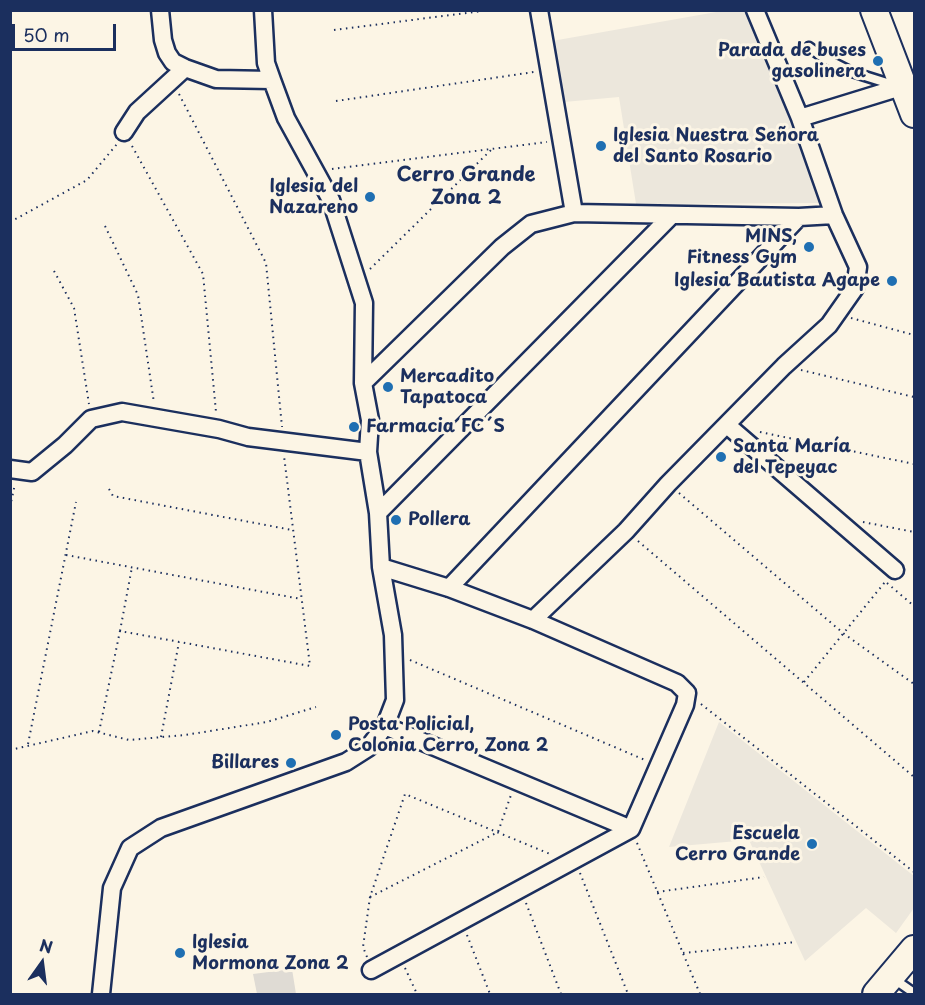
<!DOCTYPE html>
<html>
<head>
<meta charset="utf-8">
<style>
	body { margin:0 }
	#map { position:relative; width:925px; height:1005px; overflow:hidden; background:#fcf5e5; font-family:"Playpen Sans",sans-serif }
	canvas { display:block }
	.frame { position:absolute; inset:0; border:12px solid #1b2f5e; pointer-events:none }
	.north { position:absolute; left:12px; top:933px; width:60px; height:60px; -webkit-text-stroke:4px #fcf5e5; paint-order:stroke; rotate:14deg; font-size:16px; font-weight:700; line-height:24px; text-align:center; color:#1b2f5e }
	.north::after { content:''; display:block; margin:auto; width:21px; height:27px; background:#1b2f5e; clip-path:polygon(50% 0,100% 100%,50% 72%,0 100%) }
	.scale { position:absolute; left:12px; top:24px; width:104px; height:27px; box-sizing:border-box; border:3px solid #1b2f5e; border-top:0; padding-left:8px; font-size:18px; line-height:21px; white-space:nowrap; color:#1b2f5e; -webkit-text-stroke:4px #fcf5e5; paint-order:stroke }
</style>
</head>
<body>
<div id="map">
<canvas width="925" height="1005"></canvas>
<div class="frame"></div>
<div class="north">N</div>
<div class="scale">50 m</div>
</div>
<script>
const ctx = document.querySelector('canvas').getContext('2d');
ctx.lineJoin = 'round';
function paint(path, color) { ctx.fillStyle = color; ctx.fill(path, 'evenodd'); }
const poly = rows => new Path2D(rows.map(r => 'M' + r).join(''));
function stroke(path, color, width, dash) { ctx.strokeStyle = color; ctx.lineWidth = width; ctx.lineCap = dash ? 'butt' : 'round'; ctx.setLineDash(dash || []); ctx.stroke(path); }
function write(font, color, halo, rows, align = 'center') {
  ctx.font = font + ' "Playpen Sans",sans-serif'; ctx.lineWidth = 6; ctx.setLineDash([]); ctx.textBaseline = 'middle'; ctx.strokeStyle = halo; ctx.fillStyle = color; for (const [text, x, y, turn = 0] of rows) {
    ctx.save(); ctx.translate(x, y); ctx.rotate((+turn || 0) * Math.PI / 180); ctx.textAlign = isNaN(turn) ? turn : align; if (halo) ctx.strokeText(text, 0, 0); ctx.fillText(text, 0, 0); ctx.restore();
  }
}
paint(poly([
	[722,11,751,11,821,203,636,204,619,97,564,102,552,41],
	[719,722,914,876,914,908,896,933,866,908,805,961,749,840,669,847]
]), '#ece7dc');
paint(poly([
	[292,969,296,994,257,994,253,974]
]), '#dfdbd4');
const service = poly([
	[809,47,824,58,852,72,887,83,896,81],
	[894,979,914,993]
]);
const minor = poly([
	[160,10,163,40,167,53,173,62,185,68,216,79,272,80],
	[539,10,574,213],
	[800,118,904,86],
	[124,132,137,112,185,68],
	[363,383,502,247,531,224,574,213,799,217,834,215],
	[727,425,895,570],
	[10,469,32,472,65,445,91,419,122,412,219,429,248,437,368,452],
	[378,513,672,215],
	[449,588,799,217],
	[533,620,626,531,668,484,784,366,829,325,855,288,858,267,834,215,800,118,755,10],
	[385,726,631,829],
	[371,970,631,829,685,705,687,693,677,683,533,620,449,588,381,567],
	[101,994,112,888,130,848,161,828,346,762,368,748,385,726,395,700,393,635,381,567,378,513,368,452,370,420,363,383,364,303,331,200,286,118,272,80,266,63,263,10]
]);
const primary = poly([
	[874,10,914,114],
	[876,994,914,949]
]);
stroke(service, '#1b2f5e', 13);
stroke(minor, '#1b2f5e', 21);
stroke(primary, '#1b2f5e', 30);
stroke(poly([
	[334,30,490,10],
	[179,94,266,263,282,427],
	[336,101,534,72],
	[132,146,203,274,216,412],
	[332,169,547,142],
	[10,222,87,180,117,144],
	[105,226,138,295,154,403],
	[370,269,492,149],
	[54,271,74,308,89,404],
	[851,318,914,335],
	[801,370,914,397],
	[760,432,914,464],
	[109,489,113,496,292,530],
	[679,493,843,633,914,684],
	[10,507,15,484],
	[863,522,914,532],
	[638,541,914,777],
	[66,555,301,599],
	[887,583,914,606],
	[120,631,132,567],
	[410,660,645,760],
	[804,682,885,582],
	[701,704,914,872],
	[99,732,120,631,310,666,284,456],
	[161,737,179,642],
	[28,744,76,502],
	[10,750,93,731,129,740,185,735,267,722,316,707],
	[637,843,700,994],
	[580,873,628,994],
	[657,892,764,877],
	[370,897,498,832,511,795],
	[526,903,561,994],
	[467,935,490,994],
	[683,953,796,942],
	[367,957,363,947,370,897,405,794,550,854],
	[405,968,417,994]
]), '#1b2f5e', 2, [1.5, 4.5]);
stroke(service, '#fcf5e5', 8);
stroke(minor, '#fcf5e5', 16);
stroke(primary, '#fcf5e5', 26);
for (const [x, y, r, color] of [
	[878,61,6,"#1f6fb2"],
	[601,146,6,"#1f6fb2"],
	[370,197,6,"#1f6fb2"],
	[809,247,6,"#1f6fb2"],
	[892,281,6,"#1f6fb2"],
	[388,387,6,"#1f6fb2"],
	[354,427,6,"#1f6fb2"],
	[721,457,6,"#1f6fb2"],
	[396,520,6,"#1f6fb2"],
	[336,735,6,"#1f6fb2"],
	[291,763,6,"#1f6fb2"],
	[812,844,6,"#1f6fb2"],
	[180,953,6,"#1f6fb2"]
]) { const dot = new Path2D(); dot.arc(x, y, r, 0, 2 * Math.PI); ctx.fillStyle = color; ctx.fill(dot); stroke(dot, '#fcf5e5', 2); }
write('bold 18px', '#1b2f5e', '#fcf5e5', [
	["Parada de buses",866,51,"right"],
	["gasolinera",866,72,"right"],
	["Iglesia Nuestra Señora",613,136],
	["del Santo Rosario",613,157],
	["Iglesia del",358,187,"right"],
	["Nazareno",358,208,"right"],
	["MINS,",797,237,"right"],
	["Fitness Gym",797,258,"right"],
	["Iglesia Bautista Agape",880,281,"right"],
	["Mercadito",400,377],
	["Tapatoca",400,398],
	["Farmacia FC´S",366,427],
	["Santa María",733,447],
	["del Tepeyac",733,468],
	["Pollera",408,520],
	["Posta Policial,",348,725],
	["Colonia Cerro, Zona 2",348,746],
	["Billares",279,763,"right"],
	["Escuela",800,834,"right"],
	["Cerro Grande",800,855,"right"],
	["Iglesia",192,943],
	["Mormona Zona 2",192,964]
], 'left');
write('bold 20px', '#1b2f5e', '#fcf5e5', [
	["Cerro Grande",466,175],
	["Zona 2",466,198]
]);
</script>
</body>
</html>
